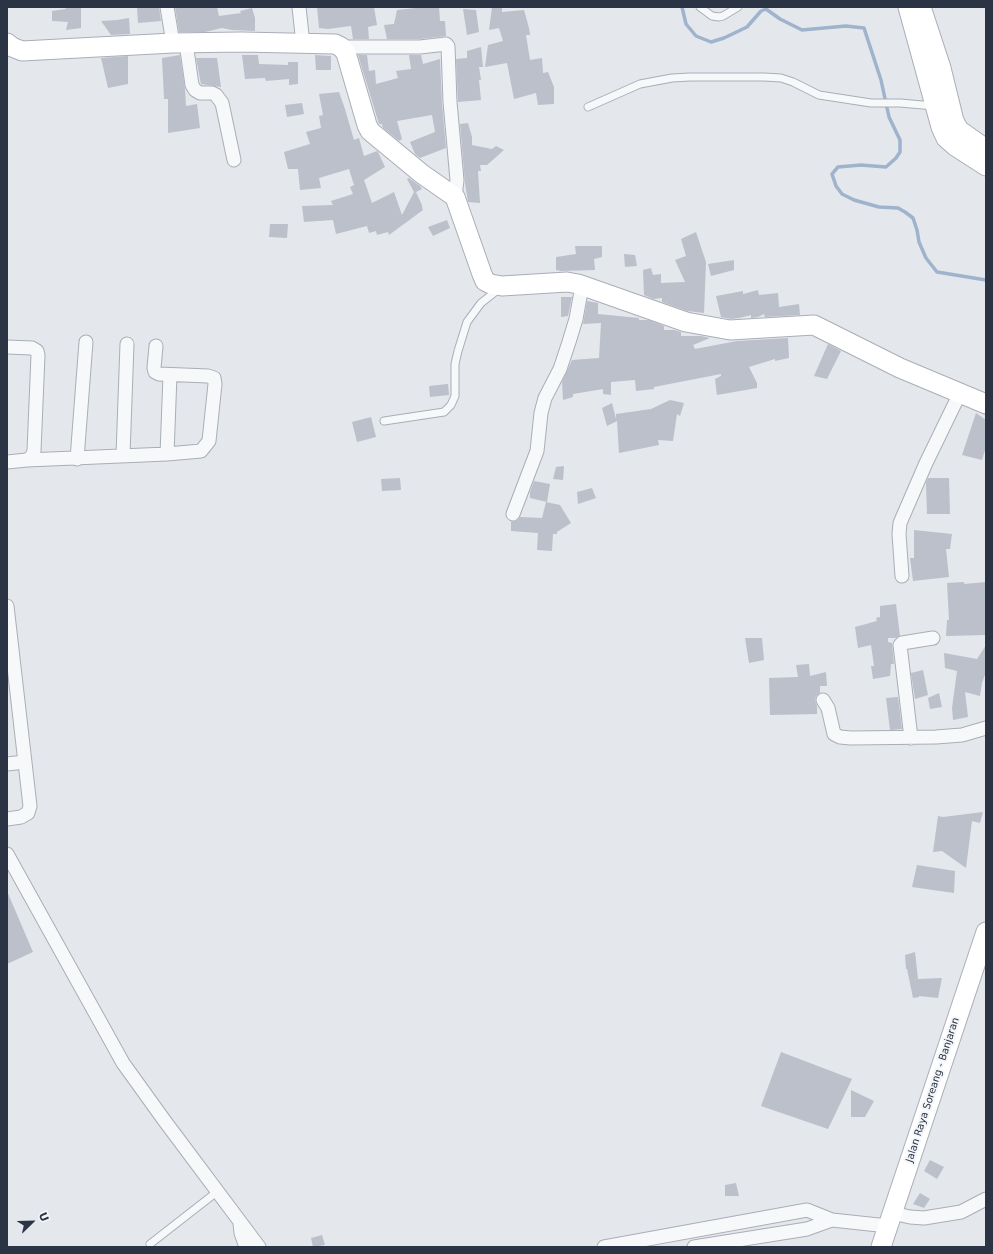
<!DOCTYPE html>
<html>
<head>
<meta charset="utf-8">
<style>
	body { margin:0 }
	#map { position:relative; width:993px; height:1254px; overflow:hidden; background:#e4e7ec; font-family:"DejaVu Sans",sans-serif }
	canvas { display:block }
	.frame { position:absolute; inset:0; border:8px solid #2b3445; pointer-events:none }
	.north { position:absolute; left:12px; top:1202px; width:40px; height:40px; -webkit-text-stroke:3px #f4f6f9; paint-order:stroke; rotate:67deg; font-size:11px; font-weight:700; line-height:16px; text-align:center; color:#2b3445 }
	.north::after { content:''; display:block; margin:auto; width:14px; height:18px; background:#2b3445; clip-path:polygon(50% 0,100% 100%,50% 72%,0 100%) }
</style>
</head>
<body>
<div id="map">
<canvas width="993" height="1254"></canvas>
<div class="frame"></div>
<div class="north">U</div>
</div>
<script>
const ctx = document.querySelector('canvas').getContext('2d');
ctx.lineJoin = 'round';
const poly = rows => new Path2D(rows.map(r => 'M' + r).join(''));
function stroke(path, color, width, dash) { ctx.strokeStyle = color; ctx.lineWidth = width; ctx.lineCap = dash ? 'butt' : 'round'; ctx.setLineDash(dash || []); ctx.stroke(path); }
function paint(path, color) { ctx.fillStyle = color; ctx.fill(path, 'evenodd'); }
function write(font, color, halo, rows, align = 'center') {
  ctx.font = font + ' "DejaVu Sans",sans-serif'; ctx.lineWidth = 4; ctx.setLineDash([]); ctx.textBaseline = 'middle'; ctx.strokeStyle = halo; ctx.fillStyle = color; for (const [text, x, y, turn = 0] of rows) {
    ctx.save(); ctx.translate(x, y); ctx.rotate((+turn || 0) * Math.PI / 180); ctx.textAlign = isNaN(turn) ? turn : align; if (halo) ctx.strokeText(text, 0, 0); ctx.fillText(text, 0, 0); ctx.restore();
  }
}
stroke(poly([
	[682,7,686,24,696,36,711,42,724,38,747,27,761,11,766,9,780,19,802,30,846,26,864,28,881,80,889,117,900,140,900,152,896,158,886,167,861,165,838,167,832,174,836,186,842,194,854,200,879,207,898,208,905,212,913,218,917,230,919,242,926,258,937,272,986,280]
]), '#9fb4cc', 3.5);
paint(poly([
	[65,7,81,7,81,28,66,30,68,22,52,21,52,11,66,9],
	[137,7,159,7,161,21,138,23],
	[175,7,217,7,219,16,241,13,240,11,252,8,255,18,255,31,232,30,222,28,205,32,179,32],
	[317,7,327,7,327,8,374,7,377,25,368,27,369,39,353,39,351,26,328,29,319,28],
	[426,7,439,7,440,21,445,21,446,36,420,39,387,39,384,25,394,24,397,10],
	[492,7,502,8,502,12,524,10,529,28,530,35,526,35,530,60,542,58,543,73,548,72,554,87,554,104,538,105,536,93,514,99,507,63,485,67,488,45,503,41,499,28,489,30],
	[463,9,476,10,479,32,467,35],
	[129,18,130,34,111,35,101,21,117,20],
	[481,47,483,67,479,67,481,80,479,80,481,100,458,102,456,59,467,58,467,51],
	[180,55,185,89,186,106,197,104,200,128,168,133,168,99,164,99,162,58],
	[242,55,258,55,259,64,288,65,288,62,298,62,298,84,289,85,289,79,266,81,265,78,245,79],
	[315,55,331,56,331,70,316,70],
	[358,55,367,55,369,71,375,70,376,84,398,78,396,71,411,69,409,55,421,55,423,64,440,59,442,103,446,148,420,158,415,154,410,142,435,132,432,115,397,121,402,139,399,141,383,128,382,124,379,124],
	[128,56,128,84,108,88,101,58],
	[196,58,217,58,221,87,201,84],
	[339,92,345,109,354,140,359,138,364,156,377,151,378,152,385,167,364,180,372,203,394,192,402,215,414,192,407,179,409,178,420,186,422,189,416,192,422,205,422,207,423,210,389,235,388,232,377,235,376,231,369,233,367,226,336,234,333,220,304,222,302,206,333,205,331,201,353,194,350,187,354,185,349,169,319,178,321,188,300,190,298,169,288,169,284,152,310,144,306,132,321,128,319,116,323,115,319,94],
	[302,103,304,114,287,117,285,105],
	[468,123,472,137,472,145,492,149,496,146,504,150,487,165,480,165,481,171,478,171,480,203,468,202,465,183,460,124],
	[447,220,450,228,433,236,428,227],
	[270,224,288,224,287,238,269,237],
	[696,232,706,262,704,313,687,311,662,302,662,298,653,299,644,295,643,270,651,268,653,275,661,274,661,283,685,282,675,260,686,256,681,239],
	[575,246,602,246,602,257,594,259,595,270,561,271,556,270,556,257,576,254],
	[624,254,635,255,637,266,625,267],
	[734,260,734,270,711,276,708,264],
	[758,290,759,295,778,293,779,307,799,304,800,315,765,317,764,314,758,317,751,318,751,315,739,318,731,319,721,317,716,296,743,291,743,294],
	[561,297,572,297,568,316,561,317],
	[587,301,598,303,598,314,639,318,639,320,649,320,664,326,664,330,674,330,681,332,681,336,701,336,710,338,693,345,695,349,737,341,788,338,789,358,775,361,775,359,749,367,757,383,757,388,717,395,715,379,721,376,721,374,654,387,654,389,636,391,635,380,611,382,611,395,603,394,603,389,573,394,573,397,563,400,562,382,572,360,599,358,601,323,583,324],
	[828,344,841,351,827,379,814,376],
	[448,384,449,395,430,397,429,386],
	[670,400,684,403,680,416,677,414,673,441,658,440,659,445,619,453,617,421,607,426,602,408,612,403,616,419,616,414,651,409],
	[976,413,986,420,986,447,982,460,962,455],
	[371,417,376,437,357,442,352,422],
	[564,466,563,480,553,479,556,467],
	[400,478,401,490,382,491,381,479],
	[928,478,949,478,950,514,927,514,926,482],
	[534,481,550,484,547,502,530,498,530,492],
	[592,488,596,498,578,504,577,492],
	[546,502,560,505,571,523,557,532,557,534,553,534,552,551,537,550,538,533,511,531,511,522,518,520,520,517,542,518],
	[914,530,952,534,950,549,946,549,949,577,913,581,910,558,914,558],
	[964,582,964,584,986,582,986,635,946,636,947,620,949,620,947,583],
	[896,604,900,636,896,638,888,638,888,642,892,643,894,664,891,664,890,676,873,679,871,666,874,666,871,645,858,648,855,627,877,621,876,618,880,617,880,606],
	[745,638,762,638,764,660,749,663],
	[986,645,986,672,982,683,980,696,965,692,968,717,953,720,952,708,957,671,945,668,944,653,977,659],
	[809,664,810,676,826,672,827,686,820,686,820,693,816,696,815,700,817,706,817,714,770,715,769,678,798,677,796,665],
	[923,670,928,695,915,699,911,673],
	[939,693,942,707,930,709,928,698],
	[898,697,902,729,890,730,886,698],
	[983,812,980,823,972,821,966,868,942,851,933,852,938,816,943,817],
	[917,865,955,871,954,893,912,887],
	[7,891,33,952,7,964],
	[915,952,918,979,942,978,938,998,919,996,919,997,913,998,907,969,906,969,905,955],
	[781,1052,852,1079,828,1129,761,1106],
	[851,1090,874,1101,865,1117,851,1117],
	[930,1160,944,1167,937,1179,924,1171],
	[736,1183,739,1196,725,1196,725,1185],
	[920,1193,930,1199,924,1208,913,1204],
	[322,1235,325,1245,313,1247,311,1238]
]), '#bbc0ca');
const lane = poly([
	[700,7,712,16,719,17,723,16,738,7],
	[588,107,640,84,672,78,690,77,764,77,781,78,793,82,819,95,871,103,900,103,934,106],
	[384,421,444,412,451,405,455,396,455,364,458,351,467,322,481,303,499,289],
	[150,1244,218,1191]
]);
const street = poly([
	[167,7,173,43],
	[299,7,303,44],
	[186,43,192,85,195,90,200,93,212,93,216,95,222,103,234,160],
	[341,47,420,47,446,44,448,46,450,102,457,180,455,197],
	[7,347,32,348,37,351,38,355,34,451,32,456,27,460,7,462],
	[167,454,170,375],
	[123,455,127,344],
	[77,459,86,342],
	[27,460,167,454,201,451,209,441,215,384,214,378,208,376,159,374,155,372,154,368,156,346],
	[513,514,537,451,541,413,545,398,560,369,569,342,576,319,582,286],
	[902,576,899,534,900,523,926,463,960,393],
	[7,606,30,806,28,813,21,817,7,819],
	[823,700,828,708,834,734,840,737,851,738,936,737,962,735,986,728],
	[911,738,900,645,902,643,933,638],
	[7,764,25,762],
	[7,854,123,1063,164,1120,259,1247],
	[892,1213,910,1217,924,1218,961,1212,986,1199],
	[240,1224,241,1233,246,1247],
	[604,1247,807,1210,832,1220,888,1226],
	[694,1247,807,1229,832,1220]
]);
const secondary = poly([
	[908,7,941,127,946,138,955,146,986,166],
	[921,7,941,68,954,121,959,130,986,149],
	[7,43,12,47,22,51,173,43,242,42,335,44,341,47,346,53,367,125,370,131,422,174,455,197,482,274,485,281,491,284,502,286,567,282,578,284,686,322,730,330,814,325,900,368,986,404],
	[881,1247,986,932]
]);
stroke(lane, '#a9aeb7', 9);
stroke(street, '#a9aeb7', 15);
stroke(secondary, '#a9aeb7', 21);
stroke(lane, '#f7f8fa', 7);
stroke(street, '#f7f8fa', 13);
stroke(secondary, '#fff', 19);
write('10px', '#2b3445', '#f4f6f9', [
	["Jalan Raya Soreang - Banjaran",933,1090,-72]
]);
</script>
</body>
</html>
